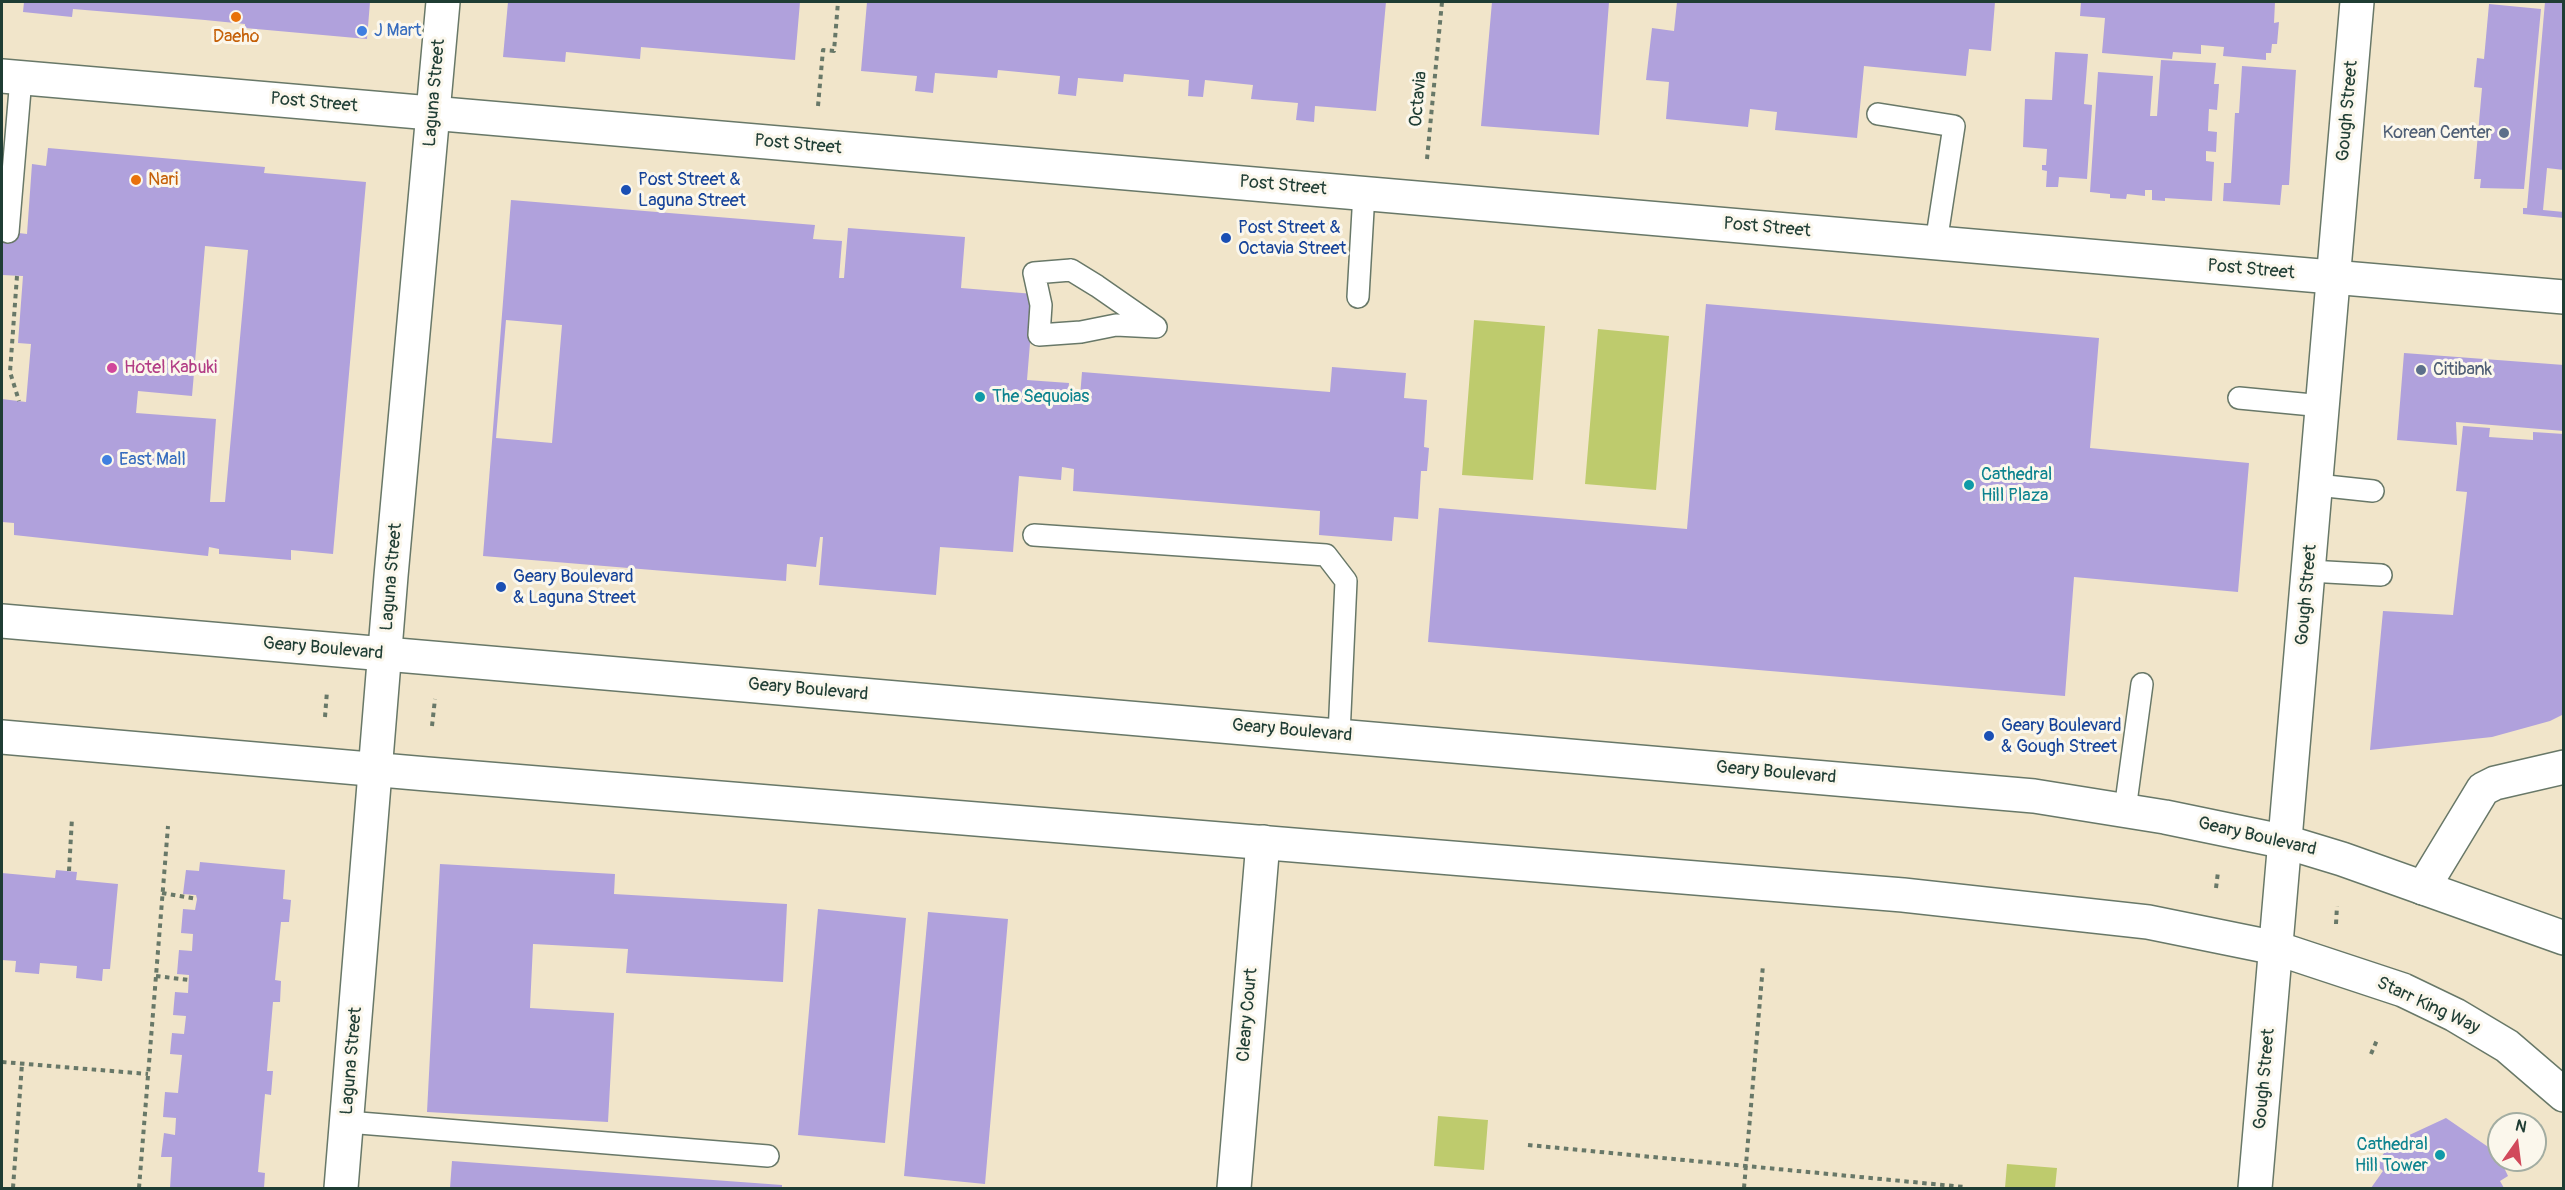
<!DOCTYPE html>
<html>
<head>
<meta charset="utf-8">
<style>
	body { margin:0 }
	#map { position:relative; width:2565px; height:1190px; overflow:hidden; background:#f1e5ca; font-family:Pangolin,sans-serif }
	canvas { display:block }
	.frame { position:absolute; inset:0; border:3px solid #1f3d34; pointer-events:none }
	.north { position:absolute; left:2487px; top:1112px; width:60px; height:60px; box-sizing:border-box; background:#fbf7ec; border:2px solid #a3ada2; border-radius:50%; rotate:14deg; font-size:16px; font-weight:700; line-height:24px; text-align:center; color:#1f3d34 }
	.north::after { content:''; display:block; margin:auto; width:21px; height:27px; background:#d1495b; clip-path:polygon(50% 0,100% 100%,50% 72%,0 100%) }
</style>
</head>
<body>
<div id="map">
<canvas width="2565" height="1190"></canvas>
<div class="frame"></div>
<div class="north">N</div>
</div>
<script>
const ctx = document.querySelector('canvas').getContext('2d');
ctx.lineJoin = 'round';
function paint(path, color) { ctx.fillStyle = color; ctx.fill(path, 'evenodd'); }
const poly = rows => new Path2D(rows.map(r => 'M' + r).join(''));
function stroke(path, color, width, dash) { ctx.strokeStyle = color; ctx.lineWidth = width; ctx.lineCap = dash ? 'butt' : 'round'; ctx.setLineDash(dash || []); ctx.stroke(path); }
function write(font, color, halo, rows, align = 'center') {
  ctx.font = font + ' Pangolin,sans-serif'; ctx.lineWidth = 6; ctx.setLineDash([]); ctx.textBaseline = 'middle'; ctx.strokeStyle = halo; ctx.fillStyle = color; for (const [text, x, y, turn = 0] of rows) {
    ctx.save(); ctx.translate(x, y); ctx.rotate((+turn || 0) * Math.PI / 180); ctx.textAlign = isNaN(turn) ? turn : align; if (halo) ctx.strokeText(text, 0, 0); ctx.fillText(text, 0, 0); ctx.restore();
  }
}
paint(poly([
	[1474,320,1545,326,1533,480,1462,475],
	[1598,329,1669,336,1656,490,1585,484],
	[1438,1116,1488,1120,1484,1170,1434,1166],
	[2007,1164,2057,1168,2055,1188,2005,1188]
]), '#becb6d');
paint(poly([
	[24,2,370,2,367,39,245,28,245,24,205,20,73,9,72,17,23,12],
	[508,2,800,2,795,60,641,47,640,59,566,52,565,62,503,57],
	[867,2,1386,2,1376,111,1315,106,1314,122,1296,120,1298,103,1251,99,1253,85,1205,80,1203,97,1188,96,1189,80,1124,74,1123,82,1078,78,1076,96,1058,94,1060,76,998,70,997,78,935,73,933,93,915,91,917,76,861,71],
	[1492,2,1609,2,1599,135,1481,126],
	[1677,2,1995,2,1991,51,1969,49,1966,76,1864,66,1857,138,1775,130,1777,112,1750,109,1748,127,1666,119,1669,82,1646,80,1652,28,1674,31],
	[2081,2,2275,2,2274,23,2279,22,2277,44,2272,44,2271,53,2266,53,2266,60,2223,56,2224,47,2201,45,2201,54,2173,52,2172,59,2102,53,2105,18,2080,16],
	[2545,2,2564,2,2564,170,2547,168,2543,210,2564,212,2564,218,2523,214,2523,208,2527,208],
	[2489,4,2541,9,2524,189,2480,188,2481,179,2474,179,2482,88,2474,87,2477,58,2484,59],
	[2055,52,2088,54,2084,104,2092,105,2087,179,2059,177,2058,187,2046,187,2047,171,2042,170,2042,165,2046,165,2047,149,2023,147,2025,99,2052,100],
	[2161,60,2216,63,2214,84,2219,84,2217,110,2209,109,2208,131,2217,132,2216,152,2206,151,2206,161,2214,162,2212,201,2165,198,2165,201,2152,200,2152,190,2145,190,2145,196,2127,194,2126,199,2110,198,2110,194,2090,192,2098,72,2153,76,2150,116,2157,116],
	[2242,66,2296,70,2289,185,2282,185,2280,205,2223,201,2224,183,2231,183,2235,113,2239,113],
	[48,148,265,167,264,173,366,182,333,554,291,550,291,560,219,554,219,549,209,547,208,556,14,535,14,523,2,522,2,399,26,402,31,344,18,343,23,276,2,275,2,231,27,234,32,164,46,166],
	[205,246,248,250,225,502,210,502,216,419,136,413,138,391,192,396],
	[511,200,815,225,813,239,842,241,839,278,844,278,848,228,965,237,961,288,1034,294,1027,380,1069,383,1068,396,1080,397,1082,372,1330,392,1332,367,1406,373,1404,398,1427,400,1424,447,1429,448,1427,471,1421,471,1418,519,1394,517,1392,541,1319,535,1320,511,1073,491,1074,469,1062,467,1061,480,1019,476,1013,552,940,547,936,595,819,585,823,537,820,537,816,567,787,564,786,581,483,556],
	[506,320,562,325,552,443,496,438],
	[1706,304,2099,338,2090,448,2249,463,2238,592,2074,577,2065,696,1428,642,1439,508,1687,529],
	[2404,353,2564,365,2564,431,2456,422,2457,445,2397,440],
	[2463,426,2490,428,2489,437,2533,440,2533,432,2564,434,2564,714,2550,721,2492,737,2370,750,2383,611,2453,615,2467,492,2456,491],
	[200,862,285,870,283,899,291,900,289,922,281,922,275,980,281,981,280,1002,273,1002,267,1071,273,1071,271,1095,265,1094,258,1172,265,1173,264,1188,170,1188,172,1157,161,1157,164,1133,175,1135,176,1118,163,1117,165,1092,178,1093,182,1055,170,1054,172,1033,184,1034,186,1016,173,1015,175,992,188,993,189,975,177,974,179,950,192,951,193,934,181,933,183,909,195,910,197,899,196,895,183,894,186,870,199,871],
	[440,864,615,874,614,894,787,904,783,982,626,973,628,949,533,944,530,1008,614,1013,608,1122,427,1112],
	[56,870,77,872,76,880,118,884,110,969,103,969,102,981,76,978,77,966,40,963,39,974,15,972,16,961,2,960,2,873,55,878],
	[818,909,906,918,885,1143,798,1135],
	[928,912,1008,919,985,1184,904,1176],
	[2446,1118,2497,1153,2508,1176,2500,1181,2504,1188,2371,1188,2383,1171,2376,1165,2390,1144],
	[452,1161,782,1185,782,1188,450,1188]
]), '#b0a1dc');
const service = poly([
	[1878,114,1954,126,1936,243],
	[8,232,21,78],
	[1071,270,1097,286,1156,327,1116,325,1081,332,1039,335,1041,305,1034,273,1071,270],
	[1358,297,1364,193],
	[2239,398,2323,406],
	[2317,485,2373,491],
	[1034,535,1326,555,1346,581,1339,735],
	[2309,571,2381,575],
	[2125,810,2142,684],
	[347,1122,768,1156]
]);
const minor = poly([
	[2423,888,2483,789,2495,783,2564,767],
	[341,1188,391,576,443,2],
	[1234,1188,1263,842]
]);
const tertiary = poly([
	[2,76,2564,297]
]);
const secondary = poly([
	[2255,1188,2357,2]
]);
const primary = poly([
	[2,621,2034,796,2165,817,2286,842,2342,859,2564,938],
	[2,737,427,774,1903,895,2148,922,2276,948,2403,990,2455,1015,2507,1046,2564,1095]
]);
stroke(service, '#687868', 24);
stroke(minor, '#687868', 36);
stroke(tertiary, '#687868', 36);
stroke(secondary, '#687868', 36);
stroke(primary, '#687868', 36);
stroke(poly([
	[818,106,823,50,834,51,838,2],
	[1427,159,1442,2],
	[17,276,10,372,19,401],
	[325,717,327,691],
	[432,726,435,699],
	[69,871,72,818],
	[2216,888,2218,872],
	[162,893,197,899],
	[2336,924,2337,906],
	[156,976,189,980],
	[2371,1054,2377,1040],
	[2,1062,148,1074],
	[1528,1145,1964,1187],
	[13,1188,22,1064],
	[139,1188,168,826],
	[1744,1188,1763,965]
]), '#687868', 4, [4.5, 4.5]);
stroke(service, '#fff', 21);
stroke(minor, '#fff', 33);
stroke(tertiary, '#fff', 33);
stroke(secondary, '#fff', 33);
stroke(primary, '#fff', 33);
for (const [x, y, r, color] of [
	[236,17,6,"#e8710a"],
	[362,31,6,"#3f7fe0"],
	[2504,133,6,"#5c6f8a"],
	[136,180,6,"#e8710a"],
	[626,190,6,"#1a4fb4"],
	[1226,238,6,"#1a4fb4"],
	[112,368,6,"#d1479c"],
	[2421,370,6,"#5c6f8a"],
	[980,397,6,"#0f9aa8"],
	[107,460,6,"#3f7fe0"],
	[1969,485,6,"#0f9aa8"],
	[501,587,6,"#1a4fb4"],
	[1989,736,6,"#1a4fb4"],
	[2440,1155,6,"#0f9aa8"]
]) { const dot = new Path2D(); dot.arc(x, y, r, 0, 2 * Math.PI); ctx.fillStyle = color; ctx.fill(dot); stroke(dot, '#fbf7ec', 2); }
write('18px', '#366cbe', '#fbf7ec', [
	["J Mart",374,31],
	["East Mall",119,460]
], 'left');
write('18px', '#c56008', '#fbf7ec', [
	["Daeho",236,37],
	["Nari",148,180,"left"]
]);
write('18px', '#1f3d34', '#fbf7ec', [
	["Laguna Street",435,93,-85],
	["Octavia",1419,99,-85],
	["Post Street",314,103,5],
	["Gough Street",2348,111,-85],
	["Post Street",798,145,5],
	["Post Street",1283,186,5],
	["Post Street",1767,228,5],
	["Post Street",2251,270,5],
	["Laguna Street",392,577,-85],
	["Gough Street",2307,595,-85],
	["Geary Boulevard",323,649,5],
	["Geary Boulevard",808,690,5],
	["Geary Boulevard",1292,731,5],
	["Geary Boulevard",1776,773,5],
	["Geary Boulevard",2257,837,13],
	["Starr King Way",2428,1006,25],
	["Cleary Court",1248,1015,-85],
	["Laguna Street",352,1061,-85],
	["Gough Street",2265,1079,-85]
]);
write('18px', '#4e5e75', '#fbf7ec', [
	["Korean Center",2492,133],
	["Citibank",2433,370,"left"]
], 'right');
write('18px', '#164399', '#fbf7ec', [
	["Post Street &",638,180],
	["Laguna Street",638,201],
	["Post Street &",1238,228],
	["Octavia Street",1238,249],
	["Geary Boulevard",513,577],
	["& Laguna Street",513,598],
	["Geary Boulevard",2001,726],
	["& Gough Street",2001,747]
], 'left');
write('18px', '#b23c85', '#fbf7ec', [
	["Hotel Kabuki",124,368]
], 'left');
write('18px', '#0d838f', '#fbf7ec', [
	["The Sequoias",992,397],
	["Cathedral",1981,475],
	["Hill Plaza",1981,496],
	["Cathedral",2428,1145,"right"],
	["Hill Tower",2428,1166,"right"]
], 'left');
</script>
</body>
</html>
